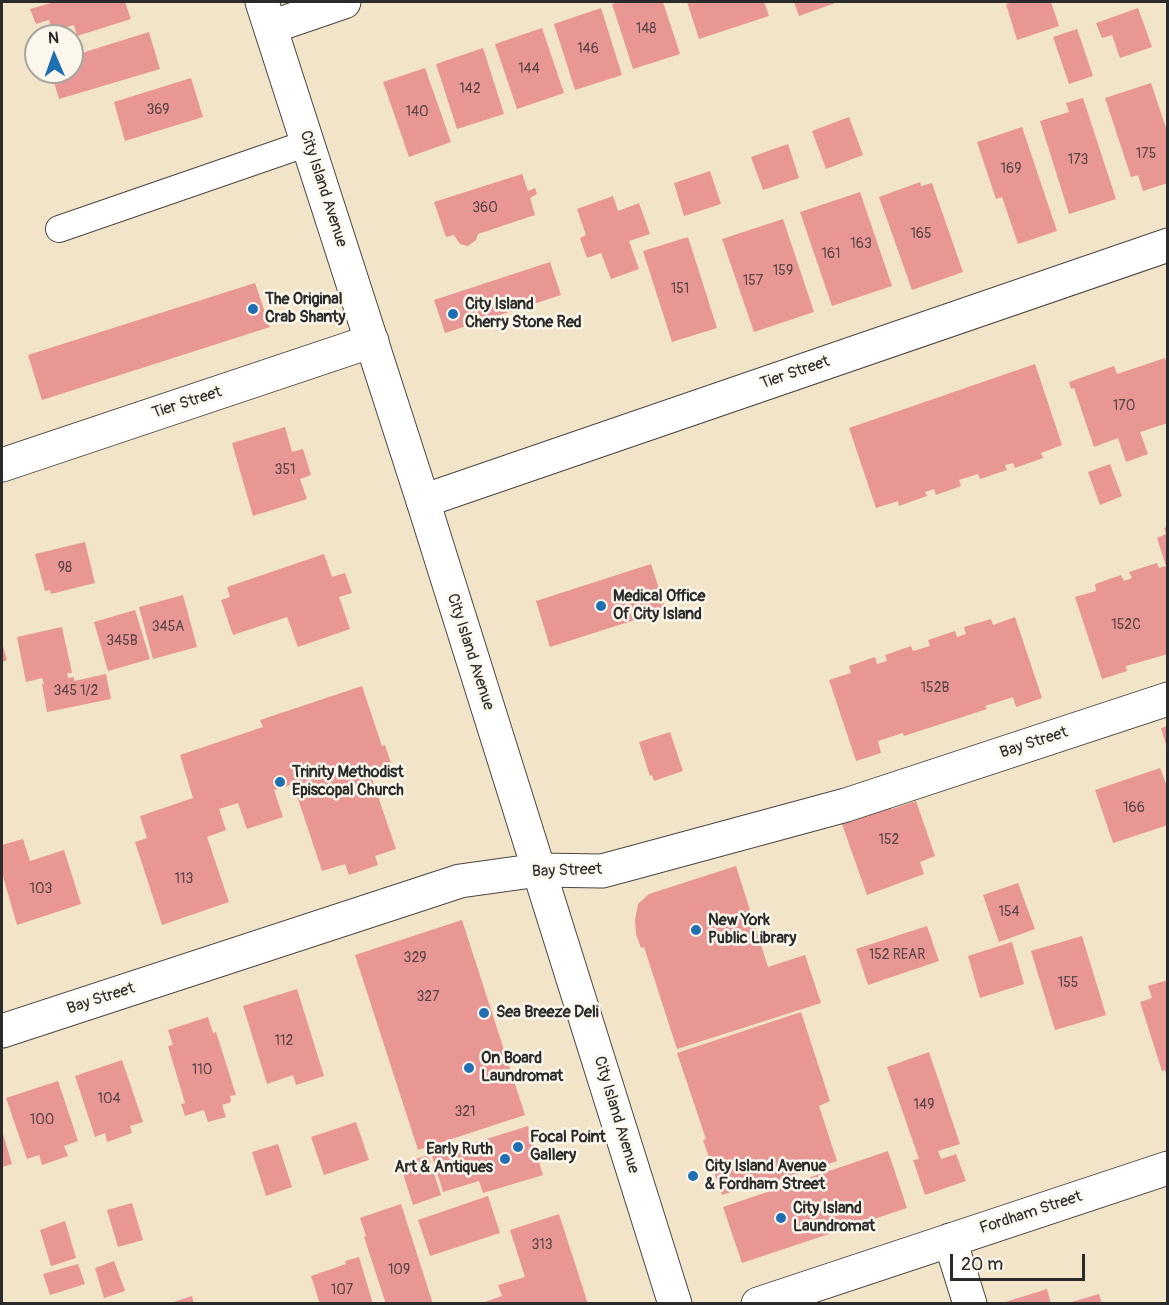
<!DOCTYPE html>
<html>
<head>
<meta charset="utf-8">
<style>
	body { margin:0 }
	#map { position:relative; width:1169px; height:1305px; overflow:hidden; background:#f2e4c8; font-family:Pangolin,sans-serif }
	canvas { display:block }
	.frame { position:absolute; inset:0; border:3px solid #2b2b2b; pointer-events:none }
	.north { position:absolute; left:24px; top:24px; width:60px; height:60px; box-sizing:border-box; background:#fbf7ec; border:2px solid #a8a59f; border-radius:50%; rotate:358deg; font-size:16px; font-weight:700; line-height:24px; text-align:center; color:#2b2b2b }
	.north::after { content:''; display:block; margin:auto; width:21px; height:27px; background:#1f6fb2; clip-path:polygon(50% 0,100% 100%,50% 72%,0 100%) }
	.scale { position:absolute; left:950px; top:1254px; width:135px; height:27px; box-sizing:border-box; border:3px solid #2b2b2b; border-top:0; padding-left:8px; font-size:18px; line-height:21px; white-space:nowrap; color:#2b2b2b; -webkit-text-stroke:4px #fbf7ec; paint-order:stroke }
</style>
</head>
<body>
<div id="map">
<canvas width="1169" height="1305"></canvas>
<div class="frame"></div>
<div class="north">N</div>
<div class="scale">20 m</div>
</div>
<script>
const ctx = document.querySelector('canvas').getContext('2d');
ctx.lineJoin = 'round';
function paint(path, color) { ctx.fillStyle = color; ctx.fill(path, 'evenodd'); }
const poly = rows => new Path2D(rows.map(r => 'M' + r).join(''));
function stroke(path, color, width, dash) { ctx.strokeStyle = color; ctx.lineWidth = width; ctx.lineCap = dash ? 'butt' : 'round'; ctx.setLineDash(dash || []); ctx.stroke(path); }
function write(font, color, halo, rows, align = 'center') {
  ctx.font = font + ' Pangolin,sans-serif'; ctx.lineWidth = 5; ctx.setLineDash([]); ctx.textBaseline = 'middle'; ctx.strokeStyle = halo; ctx.fillStyle = color; for (const [text, x, y, turn = 0] of rows) {
    ctx.save(); ctx.translate(x, y); ctx.rotate((+turn || 0) * Math.PI / 180); ctx.textAlign = isNaN(turn) ? turn : align; if (halo) ctx.strokeText(text, 0, 0); ctx.fillText(text, 0, 0); ctx.restore();
  }
}
paint(poly([
	[54,2,125,2,131,19,77,36,74,25,52,31,49,20,36,24,30,9],
	[621,2,663,2,680,54,633,69,612,4],
	[687,2,764,2,769,16,699,39],
	[794,2,838,2,799,16],
	[1014,2,1051,2,1059,26,1017,40,1006,4],
	[601,8,622,75,575,90,554,24],
	[1138,8,1152,47,1120,58,1112,35,1102,38,1096,23],
	[542,28,564,93,517,109,495,44],
	[1077,29,1093,76,1069,84,1053,37],
	[149,32,160,69,59,99,51,72,72,72,72,56],
	[483,48,504,114,457,129,436,64],
	[425,68,451,142,409,157,383,82],
	[191,78,203,117,125,141,114,102],
	[1151,83,1168,134,1168,183,1143,191,1138,175,1131,177,1105,98],
	[1083,98,1116,199,1069,214,1040,121,1069,112,1066,103],
	[849,117,863,155,826,169,812,131],
	[1022,127,1057,231,1018,244,1002,197,996,199,977,142],
	[788,144,799,178,763,190,751,157],
	[710,171,721,204,684,216,674,183],
	[522,174,528,191,535,188,537,194,530,198,535,215,478,234,476,240,468,246,460,244,454,235,446,237,434,202],
	[920,182,921,186,932,183,963,272,912,290,879,197],
	[860,192,892,286,832,306,800,212],
	[613,196,618,211,639,203,650,234,629,241,639,269,611,279,601,253,587,258,580,238,586,235,577,209],
	[783,219,814,312,754,332,722,239],
	[688,237,717,328,672,342,643,251],
	[550,262,561,295,445,333,434,300],
	[255,283,270,327,42,400,28,355],
	[1165,358,1168,365,1168,423,1140,432,1148,454,1126,462,1118,438,1094,447,1074,388,1071,389,1069,382,1114,366,1117,374],
	[1035,364,1062,445,1041,453,1043,458,1015,468,1013,463,1005,465,1007,470,980,479,978,474,959,480,961,486,936,495,934,489,925,492,927,496,899,506,898,501,876,508,849,428],
	[285,427,292,452,303,449,311,475,300,479,307,499,253,516,232,443],
	[1110,464,1122,496,1100,505,1088,472],
	[1168,527,1168,654,1126,666,1127,671,1102,679,1075,597,1096,591,1095,584,1121,575,1124,581,1132,578,1129,572,1157,563,1159,568,1166,566,1157,538,1166,534,1164,528],
	[85,542,95,583,51,594,50,590,45,591,35,554],
	[324,554,332,577,345,573,352,593,339,597,350,629,298,647,287,617,233,635,221,600,230,597,227,587],
	[651,564,666,610,550,647,536,601],
	[183,595,197,647,153,659,139,607],
	[135,610,150,659,108,671,94,622],
	[1015,617,1042,698,1016,707,1013,697,985,706,987,709,904,736,903,733,878,741,881,753,856,761,829,680,851,673,849,666,875,657,877,664,887,661,885,655,911,646,913,651,930,646,928,640,955,631,957,637,966,634,964,627,991,619,993,625],
	[62,627,72,673,67,673,68,678,74,677,74,681,106,674,111,699,47,712,42,684,44,684,42,678,26,682,17,637],
	[2,643,7,660,2,662],
	[362,686,382,746,385,745,394,772,372,779,396,849,375,856,378,865,349,875,345,864,322,871,293,784,274,790,283,817,247,829,238,803,219,809,226,830,207,837,229,902,162,925,135,842,147,838,140,816,193,798,180,755,263,727,260,720],
	[1168,726,1168,747,1167,748,1161,728],
	[670,732,683,771,654,781,652,775,650,776,639,742],
	[1160,768,1168,789,1168,825,1113,843,1095,790],
	[916,801,935,856,920,862,924,874,867,895,842,824,891,807,892,809],
	[23,839,30,861,64,850,81,904,17,925,2,873,2,845],
	[736,866,768,967,805,955,821,1003,677,1049,644,947,641,948,636,934,635,920,638,904,649,894],
	[1018,883,1035,929,999,942,983,895],
	[462,920,525,1115,418,1150,355,955],
	[927,926,939,961,868,985,856,949],
	[1082,936,1106,1015,1055,1030,1031,951],
	[1012,942,1024,984,980,998,968,956],
	[1168,980,1168,1077,1167,1077,1165,1070,1162,1071,1140,1002,1152,998,1148,986],
	[297,989,324,1076,296,1085,293,1075,267,1084,243,1006],
	[801,1012,830,1101,819,1106,837,1161,777,1181,776,1177,722,1195,703,1140,706,1139,677,1053],
	[208,1017,213,1033,216,1032,236,1095,230,1096,231,1102,222,1105,226,1117,208,1122,204,1110,185,1116,181,1104,185,1103,168,1046,173,1045,168,1030],
	[929,1052,960,1144,938,1151,941,1159,956,1154,966,1181,925,1195,913,1160,919,1159,887,1067],
	[122,1060,143,1122,130,1126,132,1133,107,1142,105,1133,95,1137,75,1076],
	[58,1081,78,1141,64,1146,68,1156,42,1165,39,1155,27,1159,6,1098],
	[356,1122,369,1160,324,1175,311,1137],
	[528,1126,543,1175,483,1193,479,1181,443,1192,432,1156],
	[2,1131,12,1164,2,1167],
	[278,1144,292,1187,266,1196,252,1152],
	[888,1151,907,1208,742,1263,723,1207],
	[428,1155,441,1195,413,1205,400,1164],
	[488,1196,500,1233,430,1256,418,1220],
	[132,1203,143,1240,118,1247,107,1210],
	[401,1204,433,1304,386,1304,364,1237,366,1236,360,1218],
	[559,1214,588,1304,479,1304,502,1296,498,1285,525,1277,510,1230],
	[65,1221,76,1258,51,1266,40,1230],
	[359,1257,373,1304,320,1304,311,1276,346,1264,345,1261],
	[114,1261,125,1291,104,1298,95,1268],
	[78,1264,85,1284,50,1295,43,1274],
	[1047,1289,1051,1304,1002,1304,1002,1303],
	[1099,1294,1102,1304,1068,1304,1068,1303],
	[192,1296,194,1304,171,1304,171,1303]
]), '#e99795');
const service = poly([
	[59,229,308,143]
]);
const minor = poly([
	[271,27,344,2],
	[2,465,372,341],
	[423,501,1168,245],
	[2,1031,460,881,539,870,602,871,632,863,846,805,1168,699],
	[950,1240,970,1304],
	[758,1304,1168,1168]
]);
const secondary = poly([
	[262,2,423,501,675,1304]
]);
stroke(service, '#494743', 28);
stroke(minor, '#494743', 35);
stroke(secondary, '#494743', 35);
stroke(service, '#fff', 26);
stroke(minor, '#fff', 33);
stroke(secondary, '#fff', 33);
for (const [x, y, r, color] of [
	[253,309,6,"#1f6fb2"],
	[453,314,6,"#1f6fb2"],
	[601,606,6,"#1f6fb2"],
	[280,782,6,"#1f6fb2"],
	[696,930,6,"#1f6fb2"],
	[484,1013,6,"#1f6fb2"],
	[469,1068,6,"#1f6fb2"],
	[518,1147,6,"#1f6fb2"],
	[505,1159,6,"#1f6fb2"],
	[693,1176,6,"#1f6fb2"],
	[781,1218,6,"#1f6fb2"]
]) { const dot = new Path2D(); dot.arc(x, y, r, 0, 2 * Math.PI); ctx.fillStyle = color; ctx.fill(dot); stroke(dot, '#fbf7ec', 2); }
write('14px', '#5a4646', null, [
	["148",646,29],
	["146",588,49],
	["144",529,69],
	["142",470,89],
	["369",158,110],
	["140",417,112],
	["175",1146,154],
	["173",1078,160],
	["169",1011,169],
	["360",485,208],
	["165",921,234],
	["163",861,244],
	["161",831,254],
	["159",783,271],
	["157",753,281],
	["151",680,289],
	["170",1124,406],
	["351",285,470],
	["98",65,568],
	["152C",1126,625],
	["345A",168,627],
	["345B",122,641],
	["152B",935,688],
	["345 1/2",76,691],
	["166",1134,808],
	["152",889,840],
	["113",184,879],
	["103",41,889],
	["154",1009,912],
	["152 REAR",897,955],
	["329",415,958],
	["155",1068,983],
	["327",428,997],
	["112",284,1041],
	["110",202,1070],
	["104",109,1099],
	["149",924,1105],
	["321",465,1112],
	["100",42,1120],
	["313",542,1245],
	["109",399,1270],
	["107",342,1290]
]);
write('16px', '#2b2b2b', '#fbf7ec', [
	["City Island Avenue",323,189,72],
	["Tier Street",795,373,-19],
	["Tier Street",187,403,-18],
	["City Island Avenue",470,652,72],
	["Bay Street",1034,743,-18],
	["Bay Street",567,871,-2],
	["Bay Street",101,999,-18],
	["City Island Avenue",616,1115,73],
	["Fordham Street",1031,1213,-18]
]);
write('bold 16px', '#2b2b2b', '#fbf7ec', [
	["The Original",265,300],
	["Crab Shanty",265,318],
	["City Island",465,305],
	["Cherry Stone Red",465,323],
	["Medical Office",613,597],
	["Of City Island",613,615],
	["Trinity Methodist",292,773],
	["Episcopal Church",292,791],
	["New York",708,921],
	["Public Library",708,939],
	["Sea Breeze Deli",496,1013],
	["On Board",481,1059],
	["Laundromat",481,1077],
	["Focal Point",530,1138],
	["Gallery",530,1156],
	["Early Ruth",493,1150,"right"],
	["Art & Antiques",493,1168,"right"],
	["City Island Avenue",705,1167],
	["& Fordham Street",705,1185],
	["City Island",793,1209],
	["Laundromat",793,1227]
], 'left');
</script>
</body>
</html>
